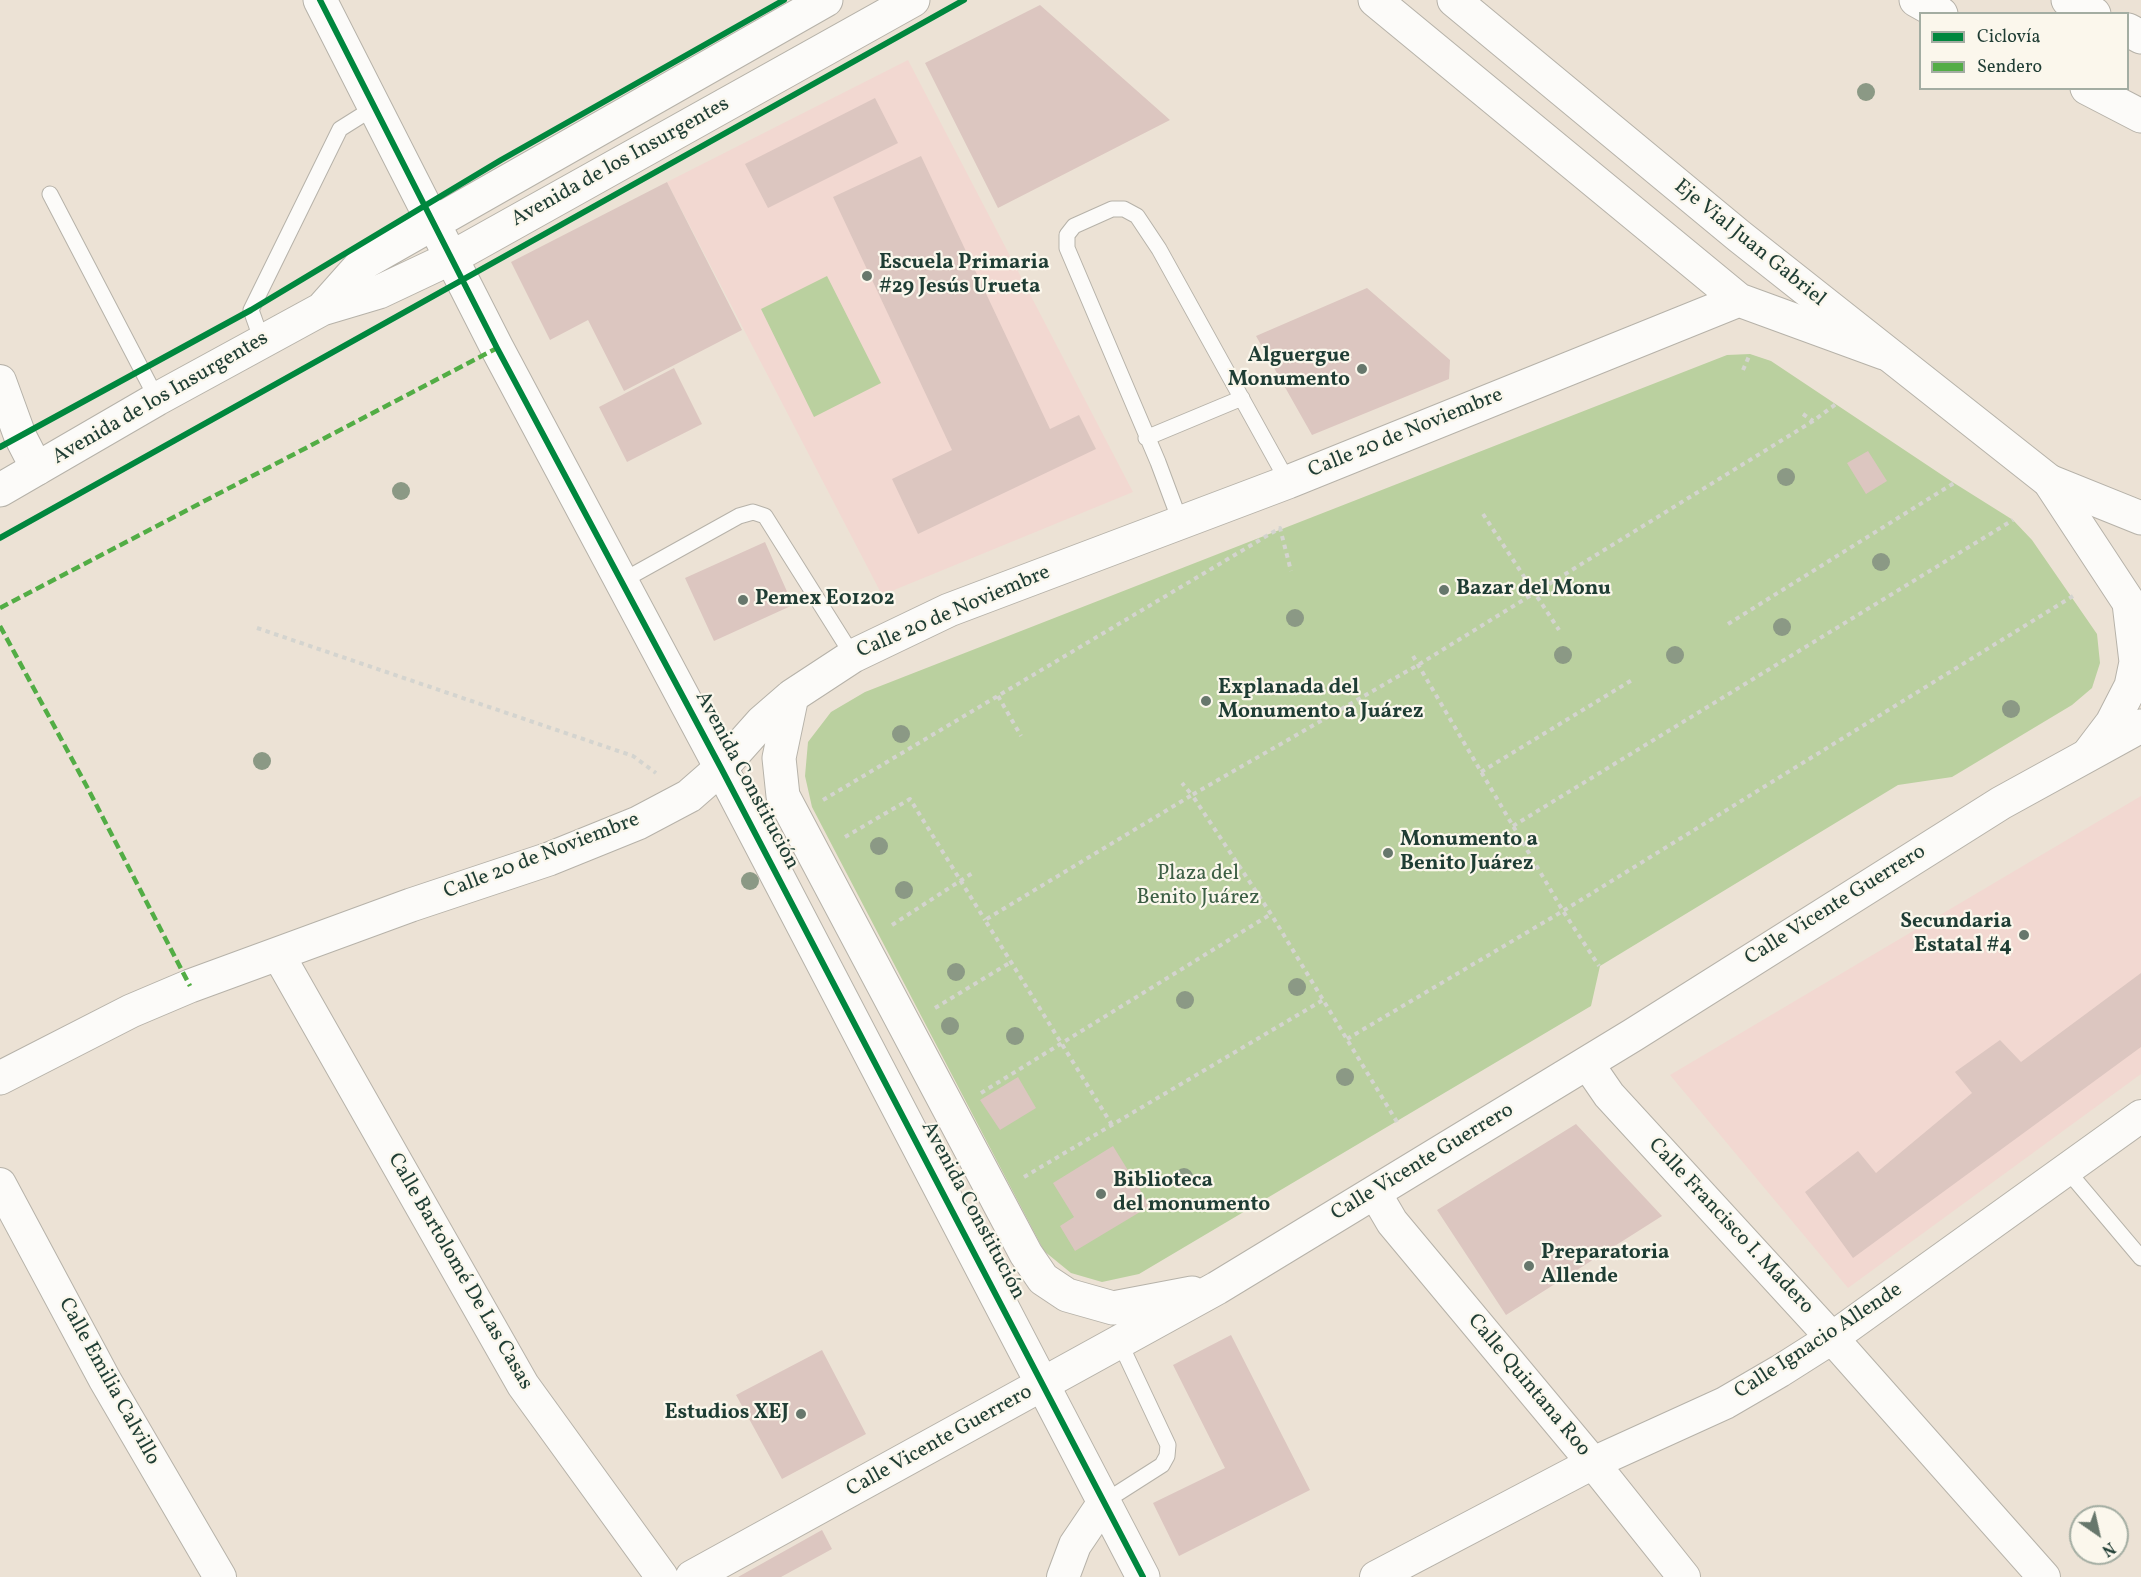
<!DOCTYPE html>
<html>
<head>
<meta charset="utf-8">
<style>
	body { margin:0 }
	#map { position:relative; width:2141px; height:1577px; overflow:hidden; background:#ece2d5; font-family:Vollkorn,serif }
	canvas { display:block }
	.legend { position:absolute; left:1919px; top:12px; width:210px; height:78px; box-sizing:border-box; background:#fbf7ec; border:2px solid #a3ada2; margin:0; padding:8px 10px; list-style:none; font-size:18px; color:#1f3d34 }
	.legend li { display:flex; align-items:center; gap:12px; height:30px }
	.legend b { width:30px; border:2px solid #a3ada2 }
	.north { position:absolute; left:2069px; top:1505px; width:60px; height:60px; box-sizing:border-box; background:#fbf7ec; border:2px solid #a3ada2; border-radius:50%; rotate:146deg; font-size:16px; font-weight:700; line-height:24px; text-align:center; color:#1f3d34 }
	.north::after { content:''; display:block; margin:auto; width:21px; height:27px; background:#67776c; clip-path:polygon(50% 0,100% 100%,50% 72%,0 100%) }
</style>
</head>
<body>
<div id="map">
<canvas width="2141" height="1577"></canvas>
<ul class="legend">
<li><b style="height:8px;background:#00873e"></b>Ciclovía</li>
<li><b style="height:8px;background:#52ad45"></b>Sendero</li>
</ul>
<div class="north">N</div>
</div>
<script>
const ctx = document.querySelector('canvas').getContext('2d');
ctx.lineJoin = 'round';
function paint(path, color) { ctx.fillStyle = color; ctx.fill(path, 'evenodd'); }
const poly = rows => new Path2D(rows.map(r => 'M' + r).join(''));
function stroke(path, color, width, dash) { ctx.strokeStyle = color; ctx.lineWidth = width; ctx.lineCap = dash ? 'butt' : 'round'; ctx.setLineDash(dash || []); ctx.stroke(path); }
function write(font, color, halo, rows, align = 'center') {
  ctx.font = font + ' Vollkorn,serif'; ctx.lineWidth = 4.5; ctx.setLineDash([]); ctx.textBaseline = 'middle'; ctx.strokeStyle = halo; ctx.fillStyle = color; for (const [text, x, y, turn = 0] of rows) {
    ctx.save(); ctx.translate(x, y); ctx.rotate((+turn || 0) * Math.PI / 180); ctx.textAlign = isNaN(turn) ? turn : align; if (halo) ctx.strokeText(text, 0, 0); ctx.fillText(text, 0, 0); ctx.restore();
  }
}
paint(poly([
	[908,60,1133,492,882,595,667,182],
	[2141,796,2141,1074,1848,1288,1670,1075]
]), '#f2d8d1');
paint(poly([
	[827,276,881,383,814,417,761,309],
	[1750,354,1771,361,1954,483,2013,520,2032,540,2097,634,2100,663,2092,688,2072,705,1952,777,1898,785,1600,966,1591,1006,1139,1274,1102,1282,1071,1273,1044,1251,812,807,805,776,808,742,831,712,865,692,1727,355]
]), '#bad09f');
paint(poly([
	[1040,5,1170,120,998,208,925,63],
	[875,98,898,143,768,208,745,164],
	[921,156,1050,429,1079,415,1096,449,918,534,892,479,952,450,833,197],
	[667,182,742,330,624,391,588,320,550,340,511,262],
	[1367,288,1450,360,1449,379,1312,435,1256,336],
	[674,368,702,424,627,462,599,407],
	[1868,451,1887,481,1866,494,1847,463],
	[765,542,793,605,714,641,685,578],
	[2141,973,2141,1047,1853,1258,1805,1192,1858,1151,1876,1173,1972,1093,1955,1072,2000,1040,2021,1062],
	[1018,1077,1036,1108,1000,1130,980,1100],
	[1576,1124,1662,1216,1506,1315,1437,1210],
	[1113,1146,1150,1206,1075,1251,1060,1226,1074,1217,1053,1183],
	[1231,1335,1310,1490,1179,1556,1153,1503,1225,1468,1173,1365],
	[822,1350,866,1434,782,1479,736,1395],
	[822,1530,832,1549,781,1577,738,1577]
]), '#dcc6c0');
const service = poly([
	[50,194,157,399],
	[262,341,251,310,340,129,375,107],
	[1146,438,1242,398],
	[1180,521,1158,462,1067,248,1067,235,1074,226,1112,209,1124,209,1137,216,1159,249,1288,482],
	[622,581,739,516,753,512,765,516,853,656],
	[2066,1169,2141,1258],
	[1104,1502,1162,1465,1167,1456,1168,1445,1120,1343]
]);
const minor = poly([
	[0,381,20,436,37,469],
	[278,954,523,1385,662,1577],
	[1587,1063,1609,1095,1832,1338,2044,1577],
	[0,1184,105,1380,220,1577],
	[1375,1193,1392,1222,1593,1463,1684,1577],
	[1063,1577,1075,1545,1104,1502],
	[1376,1577,1593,1463,1725,1403,1780,1371,1832,1338,2141,1116]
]);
const tertiary = poly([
	[320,0,497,348,721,768,1143,1577]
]);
const secondary = poly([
	[1375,0,1739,300,1884,353],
	[322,309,362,264,826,0],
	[2049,481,2141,518],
	[0,490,157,399,322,309,379,292,451,258,913,0],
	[792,696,779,758,783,796,1026,1254,1043,1279,1067,1295,1113,1308,1192,1293],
	[0,1078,131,1011,190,986,411,905,549,859,638,823,689,796,721,768,762,722,792,696,853,656,949,610,1288,482,1739,300],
	[692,1577,1217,1288,1633,1035,2001,803,2141,726]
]);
const primary = poly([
	[1454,0,1739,236,2049,481,2141,621],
	[1916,0,1941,14],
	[2068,0,2094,14],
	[2128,30,2141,37],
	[2087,88,2141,116],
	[2090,752,2112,723,2131,686,2136,662,2129,603]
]);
stroke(service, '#b6b2a9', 17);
stroke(minor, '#b6b2a9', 34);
stroke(tertiary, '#b6b2a9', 35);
stroke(secondary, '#b6b2a9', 35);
stroke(primary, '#b6b2a9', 35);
stroke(poly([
	[1743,370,1750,354],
	[1803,414,1813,421],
	[1483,514,1559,630],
	[1728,624,1954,483],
	[257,628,633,756,656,773],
	[1413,656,1563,911,1599,966],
	[998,696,1021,736],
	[1481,772,1632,680],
	[823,800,1280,528,1291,571],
	[1513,826,2013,520],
	[845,837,910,799,985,920],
	[892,925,974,872],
	[935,1008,1011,962],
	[1347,1039,1563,911,2073,596],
	[981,1093,1271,914],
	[1397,1122,1271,914,1192,795,1418,665,1813,421,1836,404],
	[1112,1125,985,920,1192,795,1182,783],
	[1024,1177,1323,1000]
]), '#d4d4cf', 4, [4.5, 4.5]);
stroke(service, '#fcfbf9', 15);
stroke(minor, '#fcfbf9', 32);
stroke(tertiary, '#fcfbf9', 33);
stroke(secondary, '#fcfbf9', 33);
stroke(primary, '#fcfbf9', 33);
stroke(poly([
	[0,608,497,348],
	[0,626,86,785,190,986]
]), '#52ad45', 4.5, [9, 4.5]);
stroke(poly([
	[320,0,497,348,721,768,1143,1577],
	[0,447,251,310,501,160,784,0],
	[0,538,964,0]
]), '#00873e', 6);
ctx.fillStyle = '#8b9985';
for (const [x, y] of [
	[1866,92],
	[1786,477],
	[401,491],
	[1881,562],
	[1295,618],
	[1782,627],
	[1563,655],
	[1675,655],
	[2011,709],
	[901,734],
	[262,761],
	[879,846],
	[750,881],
	[904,890],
	[956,972],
	[1297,987],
	[1185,1000],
	[950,1026],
	[1015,1036],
	[1345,1077],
	[1184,1177]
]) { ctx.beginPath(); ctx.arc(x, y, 9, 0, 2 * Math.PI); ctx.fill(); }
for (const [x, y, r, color] of [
	[867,276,6,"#67776c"],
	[1362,369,6,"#67776c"],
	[1444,590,6,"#67776c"],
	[743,600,6,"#67776c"],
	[1206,701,6,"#67776c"],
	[1388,853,6,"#67776c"],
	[2024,935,6,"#67776c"],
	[1101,1194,6,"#67776c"],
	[1529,1266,6,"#67776c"],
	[801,1414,6,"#67776c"]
]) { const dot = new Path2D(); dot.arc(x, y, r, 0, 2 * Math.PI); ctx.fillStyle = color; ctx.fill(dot); stroke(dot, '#fbf7ec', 2); }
write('21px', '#1f3d34', '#fbf7ec', [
	["Avenida de los Insurgentes",621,163,-29],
	["Eje Vial Juan Gabriel",1749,244,39],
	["Avenida de los Insurgentes",161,399,-30],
	["Calle 20 de Noviembre",1406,434,-22],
	["Calle 20 de Noviembre",954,613,-23],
	["Avenida Constitución",746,781,62],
	["Calle 20 de Noviembre",542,857,-21],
	["Calle Vicente Guerrero",1836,906,-32],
	["Calle Vicente Guerrero",1423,1163,-31],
	["Avenida Constitución",972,1211,62],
	["Calle Francisco I. Madero",1730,1227,47],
	["Calle Bartolomé De Las Casas",459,1272,60],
	["Calle Ignacio Allende",1819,1342,-33],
	["Calle Emilia Calvillo",108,1382,61],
	["Calle Quintana Roo",1528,1386,50],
	["Calle Vicente Guerrero",940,1442,-29]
]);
write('bold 21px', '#1f3d34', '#fbf7ec', [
	["Escuela Primaria",879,264],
	["#29 Jesús Urueta",879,288],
	["Alguergue",1350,357,"right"],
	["Monumento",1350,381,"right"],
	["Bazar del Monu",1456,590],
	["Pemex E01202",755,600],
	["Explanada del",1218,689],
	["Monumento a Juárez",1218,713],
	["Monumento a",1400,841],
	["Benito Juárez",1400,865],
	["Secundaria",2012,923,"right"],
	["Estatal #4",2012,947,"right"],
	["Biblioteca",1113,1182],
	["del monumento",1113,1206],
	["Preparatoria",1541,1254],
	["Allende",1541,1278],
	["Estudios XEJ",789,1414,"right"]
], 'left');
write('21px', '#3c5e44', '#fbf7ec', [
	["Plaza del",1198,875],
	["Benito Juárez",1198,899]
]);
</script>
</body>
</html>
